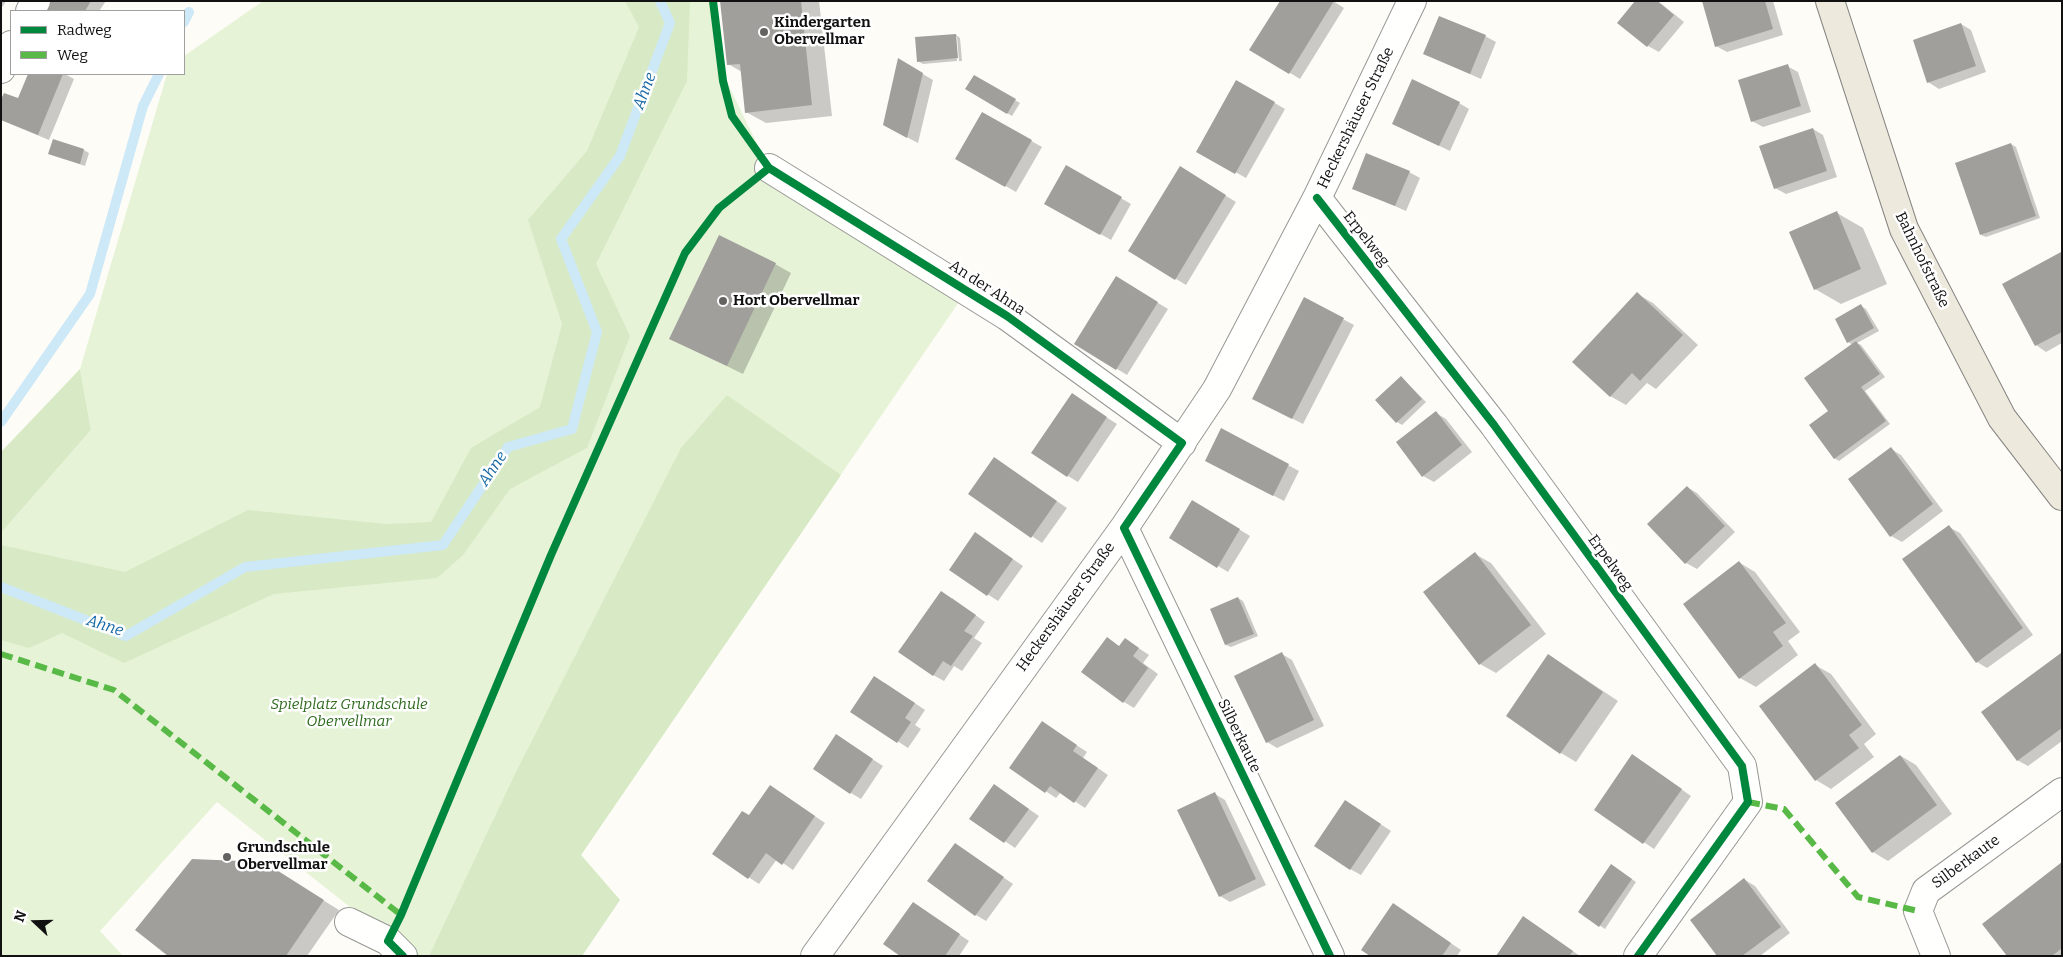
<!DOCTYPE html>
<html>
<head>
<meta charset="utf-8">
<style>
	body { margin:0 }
	#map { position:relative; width:2063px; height:957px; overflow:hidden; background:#fdfcf7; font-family:Bitter,serif }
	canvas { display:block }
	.frame { position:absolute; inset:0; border:2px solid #111; pointer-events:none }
	.legend { position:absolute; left:10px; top:10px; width:175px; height:65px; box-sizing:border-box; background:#fff; border:1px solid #a0a0a0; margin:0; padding:6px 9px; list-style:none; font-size:15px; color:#111 }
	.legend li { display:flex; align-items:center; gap:10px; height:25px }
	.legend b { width:25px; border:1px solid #a0a0a0 }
	.north { position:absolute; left:10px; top:897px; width:50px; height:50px; -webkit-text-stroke:4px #fff; paint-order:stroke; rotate:291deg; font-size:14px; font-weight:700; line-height:20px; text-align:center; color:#111 }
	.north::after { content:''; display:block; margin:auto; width:18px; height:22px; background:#111; clip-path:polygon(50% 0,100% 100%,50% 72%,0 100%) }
</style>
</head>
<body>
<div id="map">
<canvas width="2063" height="957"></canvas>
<div class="frame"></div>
<ul class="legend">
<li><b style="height:6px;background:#00873e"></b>Radweg</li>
<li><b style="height:6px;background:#58b947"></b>Weg</li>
</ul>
<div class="north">N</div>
</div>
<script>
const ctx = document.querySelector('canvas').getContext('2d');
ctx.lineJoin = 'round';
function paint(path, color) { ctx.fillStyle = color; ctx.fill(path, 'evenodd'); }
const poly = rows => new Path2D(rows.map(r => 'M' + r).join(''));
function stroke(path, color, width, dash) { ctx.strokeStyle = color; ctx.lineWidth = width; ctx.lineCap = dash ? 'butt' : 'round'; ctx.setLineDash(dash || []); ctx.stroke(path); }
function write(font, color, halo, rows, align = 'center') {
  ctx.font = font + ' Bitter,serif'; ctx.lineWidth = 5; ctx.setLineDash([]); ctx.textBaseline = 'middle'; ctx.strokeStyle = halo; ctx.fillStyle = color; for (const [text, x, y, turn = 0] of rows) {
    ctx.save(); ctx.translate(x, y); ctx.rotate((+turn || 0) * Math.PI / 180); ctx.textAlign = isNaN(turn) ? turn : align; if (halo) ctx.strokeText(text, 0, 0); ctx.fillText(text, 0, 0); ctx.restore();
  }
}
paint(poly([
	[263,1,714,1,721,70,769,168,976,277,581,855,620,900,580,956,403,956,355,911,217,802,100,931,123,956,1,956,1,533,91,430,80,369,167,74,184,74,184,56]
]), '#e7f3d7');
paint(poly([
	[625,1,690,1,687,81,596,264,630,336,587,448,510,489,463,555,437,578,274,594,124,663,62,633,29,648,1,640,1,545,125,572,248,510,386,524,431,522,471,448,540,407,562,324,528,220,587,151,639,27],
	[80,369,91,430,1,533,1,452],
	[727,395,841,475,581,855,620,900,582,956,429,956,515,774,681,448]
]), '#d8eac5');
paint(poly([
	[1,1,6,1,1,9],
	[50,1,106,1,99,11,44,11],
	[721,1,819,1,832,116,766,123,746,112,742,72,728,64],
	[1333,1,1344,8,1300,79,1251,49],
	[1637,1,1658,1,1684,22,1659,52,1648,46,1619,23],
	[1703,1,1773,1,1783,35,1727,52,1716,46],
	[1961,24,1971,30,1986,72,1939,89,1928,82],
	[956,35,960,38,962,61,959,61,957,37,955,37,957,61,923,64,918,61],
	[1485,36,1496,42,1481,79,1425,54],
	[899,60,933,80,918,143,895,131],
	[1787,66,1798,72,1811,112,1763,127,1752,121],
	[29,74,65,74,74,79,49,140,1,120,19,100],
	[974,76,1020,103,1012,116,967,89],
	[1237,81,1285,109,1246,178,1198,151],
	[1459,103,1469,109,1450,151,1404,129],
	[982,113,1042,147,1016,192,957,158],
	[1813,129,1823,135,1837,177,1786,194,1775,188],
	[2011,144,2016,147,2040,218,1986,237,1981,235],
	[84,150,89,153,85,166,49,154],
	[1067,167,1131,204,1111,240,1046,203],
	[1180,168,1236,202,1186,285,1130,251],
	[1409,172,1420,178,1406,211,1354,188],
	[1837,213,1863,228,1887,284,1841,304,1815,289],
	[2061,253,2062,343,2046,352,2036,345],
	[775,264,791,273,743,374,671,339],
	[1117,278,1168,309,1127,375,1076,344],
	[1637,294,1653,303,1698,345,1656,389,1647,383,1626,405,1610,396],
	[1305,299,1354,325,1303,424,1264,404],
	[1861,306,1866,309,1879,331,1857,343,1861,345,1885,377,1865,391,1890,424,1839,461,1834,458,1830,412,1853,345,1848,342],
	[1401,377,1426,402,1402,425,1397,422],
	[1081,401,1117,424,1078,482,1068,476],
	[1436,413,1446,419,1472,452,1434,482,1423,476],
	[1222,430,1299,471,1284,501,1217,466],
	[1891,449,1901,455,1943,511,1902,542,1891,536],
	[995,459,1067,508,1042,543,970,494],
	[1687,487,1697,493,1735,532,1697,569,1686,563,1648,524],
	[1203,507,1250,536,1228,572,1170,537],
	[1949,527,1960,533,2033,635,1987,668,1977,662],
	[985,540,1023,566,998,601,950,570],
	[1475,554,1491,563,1546,634,1496,673,1480,664],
	[1740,563,1755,572,1800,632,1788,641,1798,655,1756,687,1740,678],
	[952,598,985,622,974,638,982,643,962,671,954,666,944,681,933,675],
	[1238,598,1243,601,1258,636,1231,647,1226,645,1212,610],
	[1125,639,1149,655,1143,663,1158,674,1134,708,1124,702,1120,647],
	[1282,654,1292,660,1324,726,1277,748,1267,742],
	[1549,655,1618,701,1576,762,1561,753],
	[2061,655,2062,741,2028,766,2017,760],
	[1815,665,1831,674,1876,734,1864,744,1874,757,1831,789,1816,780],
	[885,683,925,710,915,725,921,729,908,748,851,711],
	[1052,729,1087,752,1083,758,1108,775,1085,808,1061,792,1056,798,1011,768],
	[846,742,883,766,861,799,851,793],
	[1901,756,1916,765,1952,814,1888,861,1873,852],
	[1643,762,1691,796,1654,849,1596,810],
	[994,785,1039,816,1015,848,971,818],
	[781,793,825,823,793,870,777,859,759,884,713,854,750,817],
	[1215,794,1225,800,1266,885,1230,902,1220,896],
	[1356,808,1391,831,1361,875,1350,869],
	[955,844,1013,884,986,921,976,915],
	[2062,863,2062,956,2009,956],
	[1617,869,1636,882,1605,929,1580,912],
	[279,873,339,910,307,956,170,956],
	[1745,880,1755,886,1790,933,1760,956,1718,956],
	[923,910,969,941,959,956,902,956],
	[1403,911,1461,950,1457,956,1372,956],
	[1534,924,1580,956,1497,956]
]), '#0003');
stroke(poly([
	[184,22,189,12],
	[1,422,90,294,143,106,159,74],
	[1,587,126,636,245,567,443,545,508,447,572,429,597,332,561,239,620,156,670,23,660,1]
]), '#cde8f7', 10);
paint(poly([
	[48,1,91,1,85,11,42,11],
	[720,1,801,1,812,105,745,113,740,64,727,65],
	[1280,1,1334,1,1289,74,1249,50],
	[1635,1,1657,1,1674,15,1647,47,1617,23],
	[1702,1,1765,1,1773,29,1715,47],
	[1439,16,1486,35,1470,74,1423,54],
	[1961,23,1976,66,1927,83,1913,40],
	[956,34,958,58,917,62,915,37],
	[898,58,923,73,907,138,883,125],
	[1788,64,1801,106,1751,122,1738,80],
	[28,74,63,74,38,135,1,120,1,99,4,93,18,98],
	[974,75,1016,99,1007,114,965,89],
	[1412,79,1460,102,1439,146,1392,124],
	[1236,80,1275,102,1235,174,1196,152],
	[982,112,1032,140,1005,187,955,159],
	[1813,128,1827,171,1774,189,1759,146],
	[53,139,84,149,80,164,48,154],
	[2011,143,2036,216,1980,235,1955,163],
	[1366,153,1410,171,1395,206,1352,189],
	[1066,165,1122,197,1100,235,1044,204],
	[1180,166,1226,195,1175,280,1128,251],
	[1837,211,1861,269,1814,290,1789,232],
	[719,235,776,263,727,366,669,339],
	[2061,252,2062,332,2035,346,2002,284],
	[1116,276,1158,302,1116,370,1074,344],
	[1637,292,1683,335,1640,381,1632,373,1610,397,1572,362],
	[1304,297,1344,318,1292,419,1252,399],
	[1861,304,1874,328,1847,343,1835,319],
	[1856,341,1880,374,1861,387,1886,421,1834,459,1809,425,1828,411,1804,378],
	[1401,376,1422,399,1396,423,1375,400],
	[1072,393,1107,417,1067,477,1031,453],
	[1436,411,1462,445,1422,477,1396,442],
	[1221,428,1289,464,1273,496,1205,461],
	[1891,447,1933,504,1890,537,1848,479],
	[994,457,1057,501,1031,538,968,494],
	[1687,486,1725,526,1685,564,1647,524],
	[1192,500,1240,529,1217,568,1169,538],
	[1949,525,2023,628,1976,663,1902,559],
	[975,532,1013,559,987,596,949,570],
	[1475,552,1531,625,1479,665,1423,592],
	[1739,561,1786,623,1773,632,1783,646,1739,679,1683,604],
	[941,591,976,615,964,631,973,636,951,666,943,661,933,676,898,652],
	[1238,597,1254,634,1225,645,1210,609],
	[1107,637,1119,646,1125,638,1139,648,1133,656,1148,668,1123,703,1081,672],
	[1282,652,1314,720,1266,743,1234,676],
	[2061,653,2062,728,2017,761,1981,712],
	[1548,654,1603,692,1560,754,1506,716],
	[1815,663,1862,725,1849,735,1859,748,1815,781,1759,706],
	[874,676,915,703,905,718,911,722,897,743,850,712],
	[1042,721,1077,745,1073,751,1098,768,1074,803,1050,786,1045,793,1009,768],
	[836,734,873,759,850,794,813,769],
	[1632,754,1682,789,1643,844,1594,810],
	[1900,755,1937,805,1872,853,1835,803],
	[994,784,1029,809,1004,843,969,819],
	[770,785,815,816,782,865,766,853,748,879,712,854,742,811,749,815],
	[1215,792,1256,879,1219,897,1177,810],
	[1345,800,1381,824,1350,870,1314,846],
	[955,843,1004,877,975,916,927,881],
	[192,859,264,862,324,900,286,956,168,956,135,930],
	[2062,862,2062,948,2052,956,2007,956,1982,924],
	[1611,864,1632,879,1599,927,1578,912],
	[1744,878,1781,927,1742,956,1717,956,1690,920],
	[913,902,960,934,945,956,900,956,883,944],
	[1393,903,1451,943,1442,956,1370,956,1361,950],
	[1523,916,1573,951,1569,956,1496,956]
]), '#a19f9c');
const minor = poly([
	[30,11,36,1],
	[1,69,11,45],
	[769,168,1007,316,1182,443],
	[1317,198,1494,425,1742,766,1748,802,1638,956],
	[1124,528,1330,956],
	[349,922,388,941,403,956],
	[815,956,1124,528,1217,389,1317,198,1412,1],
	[1936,956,1918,911,1926,891,2062,792]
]);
const major = poly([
	[1830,1,1904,229,2002,418,2062,496]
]);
stroke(minor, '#979795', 30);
stroke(major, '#858482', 30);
stroke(poly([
	[713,1,723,81,732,116,751,143]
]), '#b9b9b8', 3, [5, 2.5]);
stroke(minor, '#fffffe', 28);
stroke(major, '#ede9dc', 28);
stroke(poly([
	[1,654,114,690,401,915],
	[1748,802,1784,809,1858,897,1918,911]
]), '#58b947', 6, [12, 6]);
stroke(poly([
	[713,1,723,81,732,116,769,168,1007,316,1182,443,1124,528,1330,956],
	[1317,198,1494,425,1742,766,1748,802,1638,956],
	[403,956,388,941,401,915,551,555,685,253,719,208,769,168]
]), '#00873e', 8);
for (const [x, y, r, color] of [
	[764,32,5,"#646362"],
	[723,301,5,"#646362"],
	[227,857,5,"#646362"]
]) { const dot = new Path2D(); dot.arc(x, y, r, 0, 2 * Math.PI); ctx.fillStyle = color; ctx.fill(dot); stroke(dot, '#fff', 2); }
write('bold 15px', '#111', '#fff', [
	["Kindergarten",774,23],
	["Obervellmar",774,40],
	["Hort Obervellmar",733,301],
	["Grundschule",237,848],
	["Obervellmar",237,865]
], 'left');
write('15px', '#111', '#fff', [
	["Heckershäuser Straße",1356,118,-64],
	["Erpelweg",1366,239,52],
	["Bahnhofstraße",1922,260,64],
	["An der Ahna",987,288,33],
	["Erpelweg",1610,563,54],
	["Heckershäuser Straße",1066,607,-54],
	["Silberkaute",1239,736,64],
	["Silberkaute",1966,862,-36]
]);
write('italic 15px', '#2f6b1f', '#fff', [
	["Spielplatz Grundschule",349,705],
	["Obervellmar",349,722]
]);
write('italic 16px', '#1768a6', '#fff', [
	["Ahne",645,91,-69],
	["Ahne",493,469,-56],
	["Ahne",105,626,18]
]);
</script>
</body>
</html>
